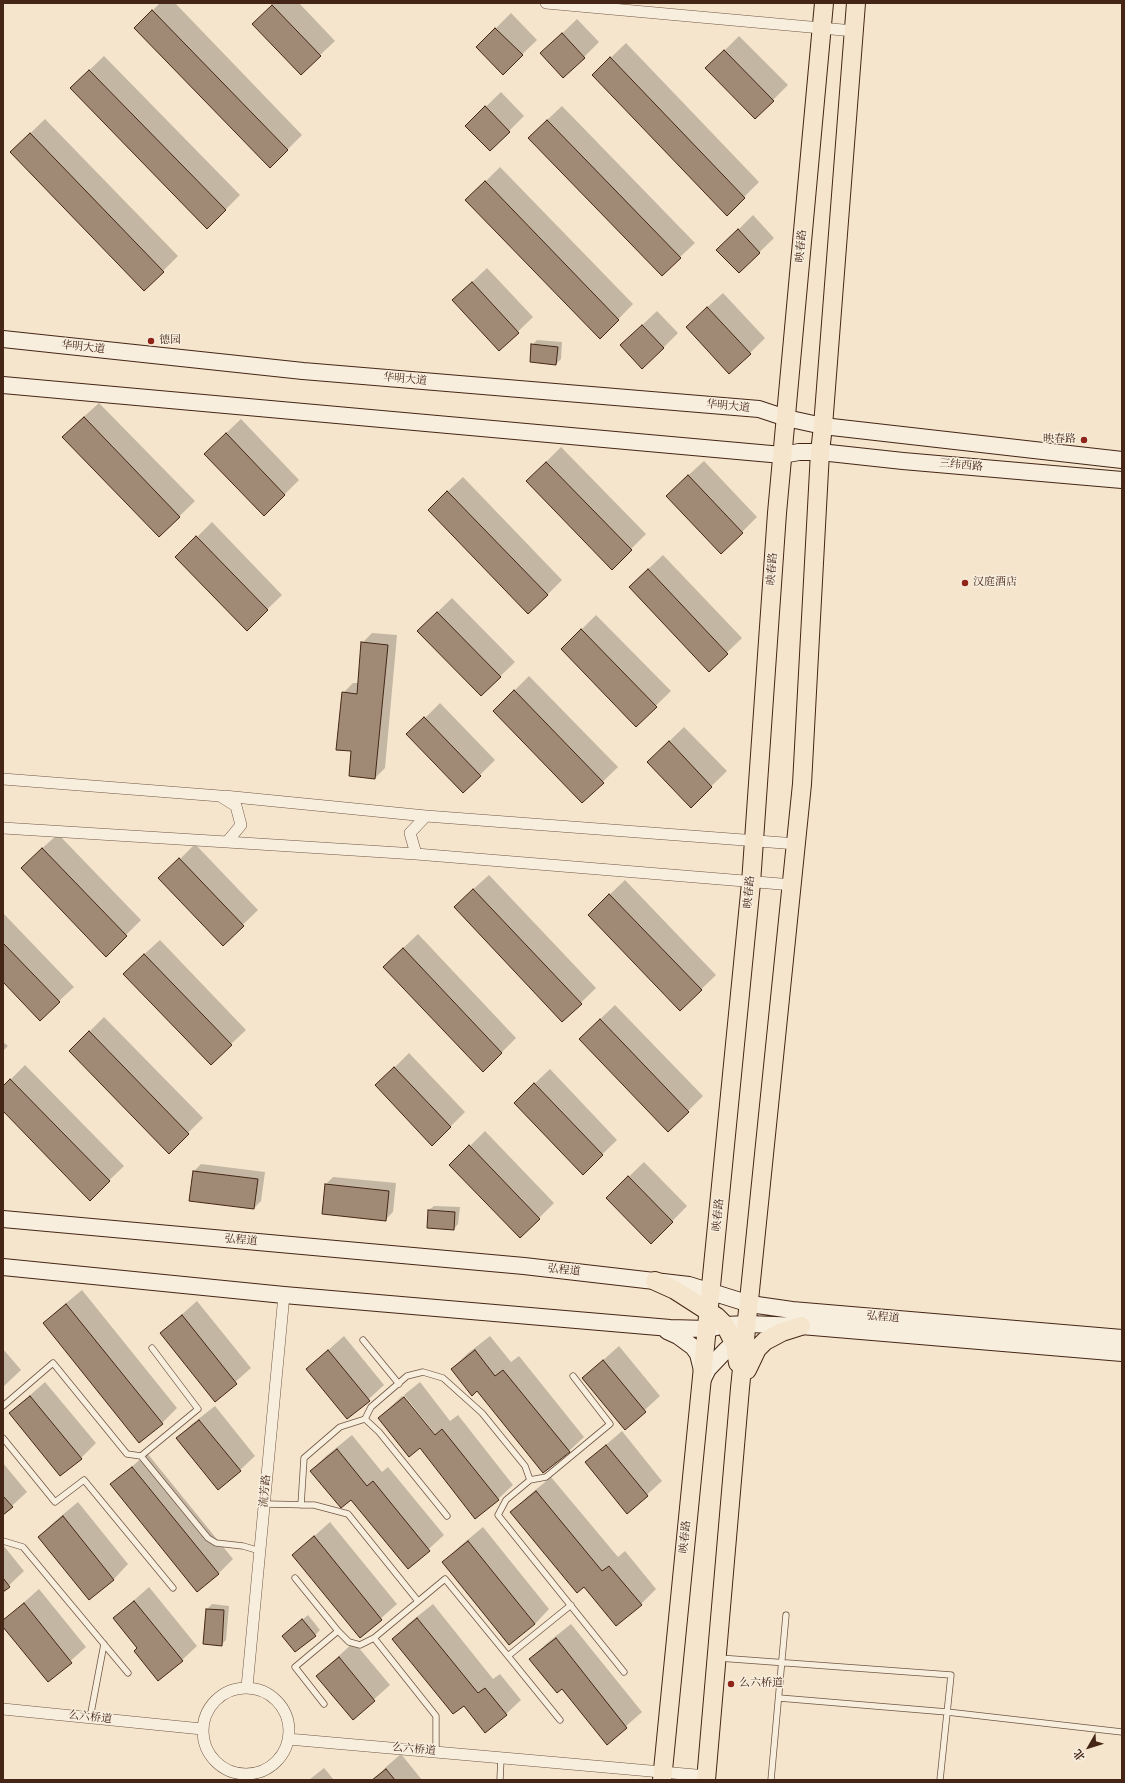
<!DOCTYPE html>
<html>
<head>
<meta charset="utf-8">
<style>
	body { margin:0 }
	#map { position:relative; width:1125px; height:1783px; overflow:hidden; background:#f4e5cc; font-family:"IM FELL English","Noto Serif SC",serif }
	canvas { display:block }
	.frame { position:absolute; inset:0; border:4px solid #452616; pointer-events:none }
	.north { position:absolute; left:1069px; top:1727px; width:40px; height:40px; -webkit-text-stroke:3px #f8eede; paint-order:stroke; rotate:231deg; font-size:11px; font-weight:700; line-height:16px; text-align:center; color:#452616 }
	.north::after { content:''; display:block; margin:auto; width:14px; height:18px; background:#452616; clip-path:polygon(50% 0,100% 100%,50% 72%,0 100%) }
</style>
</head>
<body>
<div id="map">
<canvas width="1125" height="1783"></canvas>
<div class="frame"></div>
<div class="north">北</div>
</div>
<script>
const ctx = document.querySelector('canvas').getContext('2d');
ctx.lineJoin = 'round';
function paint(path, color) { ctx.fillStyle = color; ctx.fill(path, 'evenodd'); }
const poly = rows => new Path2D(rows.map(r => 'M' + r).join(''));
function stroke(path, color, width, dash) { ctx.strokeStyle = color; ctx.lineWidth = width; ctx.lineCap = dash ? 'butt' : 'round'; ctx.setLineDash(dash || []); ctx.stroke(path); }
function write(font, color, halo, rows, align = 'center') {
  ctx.font = font + ' "IM FELL English","Noto Serif SC",serif'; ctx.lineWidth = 3; ctx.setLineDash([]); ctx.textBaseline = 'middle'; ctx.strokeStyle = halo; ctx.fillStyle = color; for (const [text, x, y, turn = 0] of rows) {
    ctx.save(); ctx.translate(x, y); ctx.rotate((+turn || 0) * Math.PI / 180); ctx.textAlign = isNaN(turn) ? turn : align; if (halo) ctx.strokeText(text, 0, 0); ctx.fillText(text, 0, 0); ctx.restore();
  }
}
paint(poly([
	[160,3,175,3,302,135,270,167,135,28],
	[274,3,299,3,335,41,320,55,254,24],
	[511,13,537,40,503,73,477,47],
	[577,19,599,42,584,57,542,53],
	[739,36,788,85,755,118,707,68],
	[626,43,759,182,727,214,593,75],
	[104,56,240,195,225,210,71,88],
	[501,92,524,116,490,150,466,126],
	[562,106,695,243,680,257,544,123],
	[45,119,178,256,144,290,11,152],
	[500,167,633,304,600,338,467,200],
	[753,215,774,238,739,272,733,235],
	[487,268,533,317,499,350,468,286],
	[723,293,765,338,750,353,702,312],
	[657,311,678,333,663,348,621,345],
	[537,340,562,342,561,359,556,364,532,345],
	[99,403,195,501,159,536,78,422],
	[241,419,299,480,264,515,220,439],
	[561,447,646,534,612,568,527,481],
	[704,461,757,517,721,553,682,481],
	[463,477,562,580,547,595,444,495],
	[212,522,282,595,247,629,177,557],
	[663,555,742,638,709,670,645,572],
	[452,598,515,662,481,695,418,631],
	[596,615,671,691,636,725,562,649],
	[372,633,397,635,385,768,375,778,352,751,343,693,353,683,359,683,362,643],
	[529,676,618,767,582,802,494,711],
	[440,703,495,760,463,792,423,720],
	[684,727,727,771,691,806,648,762],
	[58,834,141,920,106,955,37,853],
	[195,844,258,910,223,944,175,864],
	[489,875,596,988,562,1021,470,892],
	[625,880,716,975,680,1010,604,900],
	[3,913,74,987,59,1001,3,980],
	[418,934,516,1038,501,1053,399,952],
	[160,940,246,1030,231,1044,139,959],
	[615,1005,703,1096,668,1131,595,1024],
	[104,1017,203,1118,169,1152,70,1051],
	[3,1042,8,1046,3,1051],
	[409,1053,465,1112,450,1127,391,1071],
	[25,1065,124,1166,90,1199,3,1110,3,1087],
	[550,1069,617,1140,583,1173,530,1088],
	[485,1131,554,1203,520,1237,451,1165],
	[644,1162,687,1206,651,1243,607,1198],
	[201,1164,265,1172,261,1201,254,1208,194,1171],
	[333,1177,396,1183,393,1212,385,1220,323,1213,326,1184],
	[434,1206,460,1207,458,1224,454,1229,429,1210],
	[82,1290,177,1408,162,1423,44,1323,59,1309],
	[197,1301,251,1368,215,1400,161,1333],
	[344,1336,384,1385,348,1418,307,1369],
	[490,1336,511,1362,519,1356,584,1437,569,1451,478,1390,452,1369,467,1354],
	[619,1346,660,1396,625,1428,583,1378],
	[3,1349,21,1370,3,1387],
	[45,1382,96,1443,81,1458,10,1413],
	[420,1382,450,1421,458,1415,513,1485,498,1499,379,1418,402,1396,434,1436,435,1434,404,1395],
	[215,1406,255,1456,240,1470,178,1438,192,1424],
	[622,1431,662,1481,627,1513,586,1462],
	[352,1435,382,1472,388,1467,444,1535,408,1568,351,1498,311,1471,326,1456],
	[147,1453,233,1559,218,1574,112,1485],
	[3,1463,27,1492,3,1514],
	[551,1477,618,1557,625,1551,656,1589,641,1604,584,1586,512,1512,527,1497],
	[78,1502,128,1564,114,1579,89,1599,39,1537,54,1522],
	[330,1522,397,1604,360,1637,293,1555],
	[483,1527,549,1609,535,1624,444,1562,459,1547],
	[3,1545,24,1571,3,1591],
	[149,1587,197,1646,182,1660,114,1618],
	[39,1589,86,1647,48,1681,3,1625,3,1621],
	[212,1604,229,1606,226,1640,221,1645,205,1643,207,1609],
	[433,1604,493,1679,500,1674,521,1700,506,1714,464,1704,393,1639,408,1624],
	[308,1615,320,1630,315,1635,283,1636],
	[571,1624,642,1712,607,1743,562,1687,531,1659,546,1644],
	[354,1642,390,1685,353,1718,317,1676],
	[401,1754,422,1780,373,1780,387,1766],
	[324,1768,334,1780,309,1780]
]), '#0003');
const building = poly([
	[272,5,321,56,301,75,252,24,272,5],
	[152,10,288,150,270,168,134,28,152,10],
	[495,28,523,55,503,75,476,47,495,28],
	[562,33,585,58,563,78,540,53,562,33],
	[724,50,774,101,755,119,705,68,724,50],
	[610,57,745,198,727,216,592,75,610,57],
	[89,70,226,210,207,229,70,88,89,70],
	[485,106,510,132,490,151,465,126,485,106],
	[547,120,681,258,662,276,528,138,547,120],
	[30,133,164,272,144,291,10,152,30,133],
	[485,181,619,320,600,339,465,200,485,181],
	[738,229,760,253,739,273,716,250,738,229],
	[472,282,519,333,499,351,452,300,472,282],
	[707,307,751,354,729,374,686,327,707,307],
	[642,325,664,348,642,369,620,345,642,325],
	[531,344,558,347,556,365,530,362,531,344],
	[84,417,180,517,159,537,62,437,84,417],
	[226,433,285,495,264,516,204,454,226,433],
	[546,462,632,550,612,570,526,481,546,462],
	[688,475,743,533,721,554,666,496,688,475],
	[447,491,548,595,528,614,428,510,447,491],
	[196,536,268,610,247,631,175,557,196,536],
	[648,569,728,654,709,672,629,587,648,569],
	[437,612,501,677,481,696,417,631,437,612],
	[581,629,657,707,636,727,561,649,581,629],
	[361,642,388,645,375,779,349,776,351,751,336,750,342,692,357,694,361,642],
	[514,690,604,783,582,803,493,711,514,690],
	[424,717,481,776,463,793,406,734,424,717],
	[669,741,712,787,691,808,647,762,669,741],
	[42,848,127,936,106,957,21,868,42,848],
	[179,858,244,926,223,946,158,878,179,858],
	[473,889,582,1004,562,1022,454,907,473,889],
	[609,894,702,990,680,1011,588,915,609,894],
	[3,943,60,1002,40,1021,3,982,3,943],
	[403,948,502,1053,483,1072,383,967,403,948],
	[144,954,232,1045,211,1065,123,974,144,954],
	[600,1019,689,1112,668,1132,579,1039,600,1019],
	[89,1031,189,1134,169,1154,69,1051,89,1031],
	[394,1067,451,1127,432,1146,375,1085,394,1067],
	[10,1079,110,1181,90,1201,3,1111,3,1086,10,1079],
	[534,1083,603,1155,583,1175,514,1103,534,1083],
	[469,1145,540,1219,520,1238,449,1165,469,1145],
	[193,1171,258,1179,254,1209,189,1201,193,1171],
	[628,1176,673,1222,651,1244,606,1198,628,1176],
	[325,1184,389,1191,386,1221,322,1214,325,1184],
	[428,1210,455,1212,454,1230,427,1228,428,1210],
	[66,1304,163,1424,139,1443,43,1323,66,1304],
	[182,1315,237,1384,215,1402,160,1333,182,1315],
	[328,1350,370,1401,347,1419,306,1369,328,1350],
	[475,1350,495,1376,503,1370,570,1452,543,1473,477,1391,472,1396,451,1369,475,1350],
	[603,1360,646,1412,625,1430,582,1378,603,1360],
	[30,1396,82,1459,60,1476,9,1413,30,1396],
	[404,1397,435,1435,442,1429,499,1500,475,1519,420,1448,409,1457,378,1418,404,1397],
	[199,1420,241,1471,218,1490,176,1438,199,1420],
	[606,1445,648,1496,627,1514,585,1462,606,1445],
	[337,1449,367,1486,373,1481,430,1551,408,1569,351,1500,341,1508,310,1471,337,1449],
	[132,1467,219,1574,197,1592,110,1484,132,1467],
	[536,1491,602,1571,609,1566,642,1605,616,1626,584,1587,577,1593,510,1512,536,1491],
	[3,1496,13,1507,3,1515,3,1496],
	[63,1516,114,1580,89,1600,38,1537,63,1516],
	[314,1536,382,1620,360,1638,292,1555,314,1536],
	[468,1541,535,1624,509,1645,442,1562,468,1541],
	[3,1578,10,1587,3,1592,3,1578],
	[134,1601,183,1661,158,1681,134,1651,137,1648,113,1618,134,1601],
	[24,1603,72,1663,48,1682,3,1627,3,1620,24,1603],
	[206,1609,224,1610,222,1646,203,1644,206,1609],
	[417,1618,478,1693,485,1688,507,1715,485,1733,464,1706,453,1714,392,1639,417,1618],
	[302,1619,316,1636,295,1652,282,1636,302,1619],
	[556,1638,627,1728,607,1745,562,1689,557,1693,529,1659,556,1638],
	[339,1657,375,1701,353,1720,316,1676,339,1657],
	[386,1769,395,1780,372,1780,386,1769]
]);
paint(building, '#a08975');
stroke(building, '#452616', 1);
const lane = poly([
	[363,1340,399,1384],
	[573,1376,610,1424,546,1477,530,1480,506,1500,498,1515,624,1672],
	[3,1406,53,1363,127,1454,141,1456,198,1409,152,1348],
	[365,1419,379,1432,447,1516],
	[3,1438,55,1502,84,1480,173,1588],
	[141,1456,208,1538,216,1543,243,1546,260,1551],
	[265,1504,314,1505,348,1514,418,1601],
	[301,1505,304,1458,340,1427,365,1419,371,1407,407,1376,423,1372,443,1378,482,1413,525,1466,530,1480],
	[3,1541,23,1547,128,1673],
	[295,1578,338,1631],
	[374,1638,436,1716,436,1752],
	[719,1658,951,1675,940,1780],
	[779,1698,947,1712,1122,1732],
	[324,1704,295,1667,338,1631,349,1642,360,1645,374,1638,445,1579,508,1656],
	[90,1718,104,1644],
	[560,1720,508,1656,571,1605],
	[500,1780,501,1758],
	[771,1780,786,1615]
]);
const street = poly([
	[546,3,854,31],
	[3,779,220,796,236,806,241,825,227,842,3,828],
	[224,796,426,816],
	[227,842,416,854],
	[793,885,416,854,410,833,426,816,797,844],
	[247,1687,284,1295],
	'203 1731a43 43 0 1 1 86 0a43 43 0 1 1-86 0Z',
	[3,1709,202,1729],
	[288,1739,707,1776]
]);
const secondary = poly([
	[3,339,303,371,759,409,786,418,823,426,1122,460],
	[3,385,782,455,799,452,820,452,903,461,1122,480],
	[3,1219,524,1266,689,1285,750,1304,792,1310,1122,1338],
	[3,1267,284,1295,670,1328,708,1329,725,1325,748,1324,801,1326,1122,1353],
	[667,1331,678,1336,693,1347,698,1354,702,1370],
	[703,1379,708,1369,726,1350,743,1335]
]);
const primary = poly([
	[655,1281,675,1290,717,1317,725,1325,735,1345,738,1363],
	[747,1370,757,1349,765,1341,782,1332,801,1326],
	[662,1780,751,883,777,513,824,3],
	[706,1780,740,1388,802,784,820,452,823,426,856,3]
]);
stroke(lane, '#715644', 7);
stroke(street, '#715644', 12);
stroke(secondary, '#452616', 18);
stroke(primary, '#452616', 20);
stroke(lane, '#f8eede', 5.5);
stroke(street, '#f8eede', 11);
stroke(secondary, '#f8eede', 16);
stroke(primary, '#f4e5cc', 18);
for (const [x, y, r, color] of [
	[151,341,4,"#8f2418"],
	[1084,440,4,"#8f2418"],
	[965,583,4,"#8f2418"],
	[731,1684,4,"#8f2418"]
]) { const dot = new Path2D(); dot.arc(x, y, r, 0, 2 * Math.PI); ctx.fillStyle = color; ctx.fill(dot); stroke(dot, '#f8eede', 1.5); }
write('11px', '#452616', '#f8eede', [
	["映春路",802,246,-85],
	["华明大道",83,348,6],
	["华明大道",405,380,5],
	["华明大道",728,407,5],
	["三纬西路",961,466,5],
	["映春路",773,569,-86],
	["映春路",750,892,-85],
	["映春路",719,1215,-84],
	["弘程道",241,1241,5],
	["弘程道",564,1271,6],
	["弘程道",883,1318,5],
	["流芳路",266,1491,-85],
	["映春路",686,1537,-84],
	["么六桥道",90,1718,6],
	["么六桥道",414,1750,5]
]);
write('11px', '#452616', '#f8eede', [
	["德园",159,341],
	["映春路",1076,440,"right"],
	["汉庭酒店",973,583],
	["么六桥道",739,1684]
], 'left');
</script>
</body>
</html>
